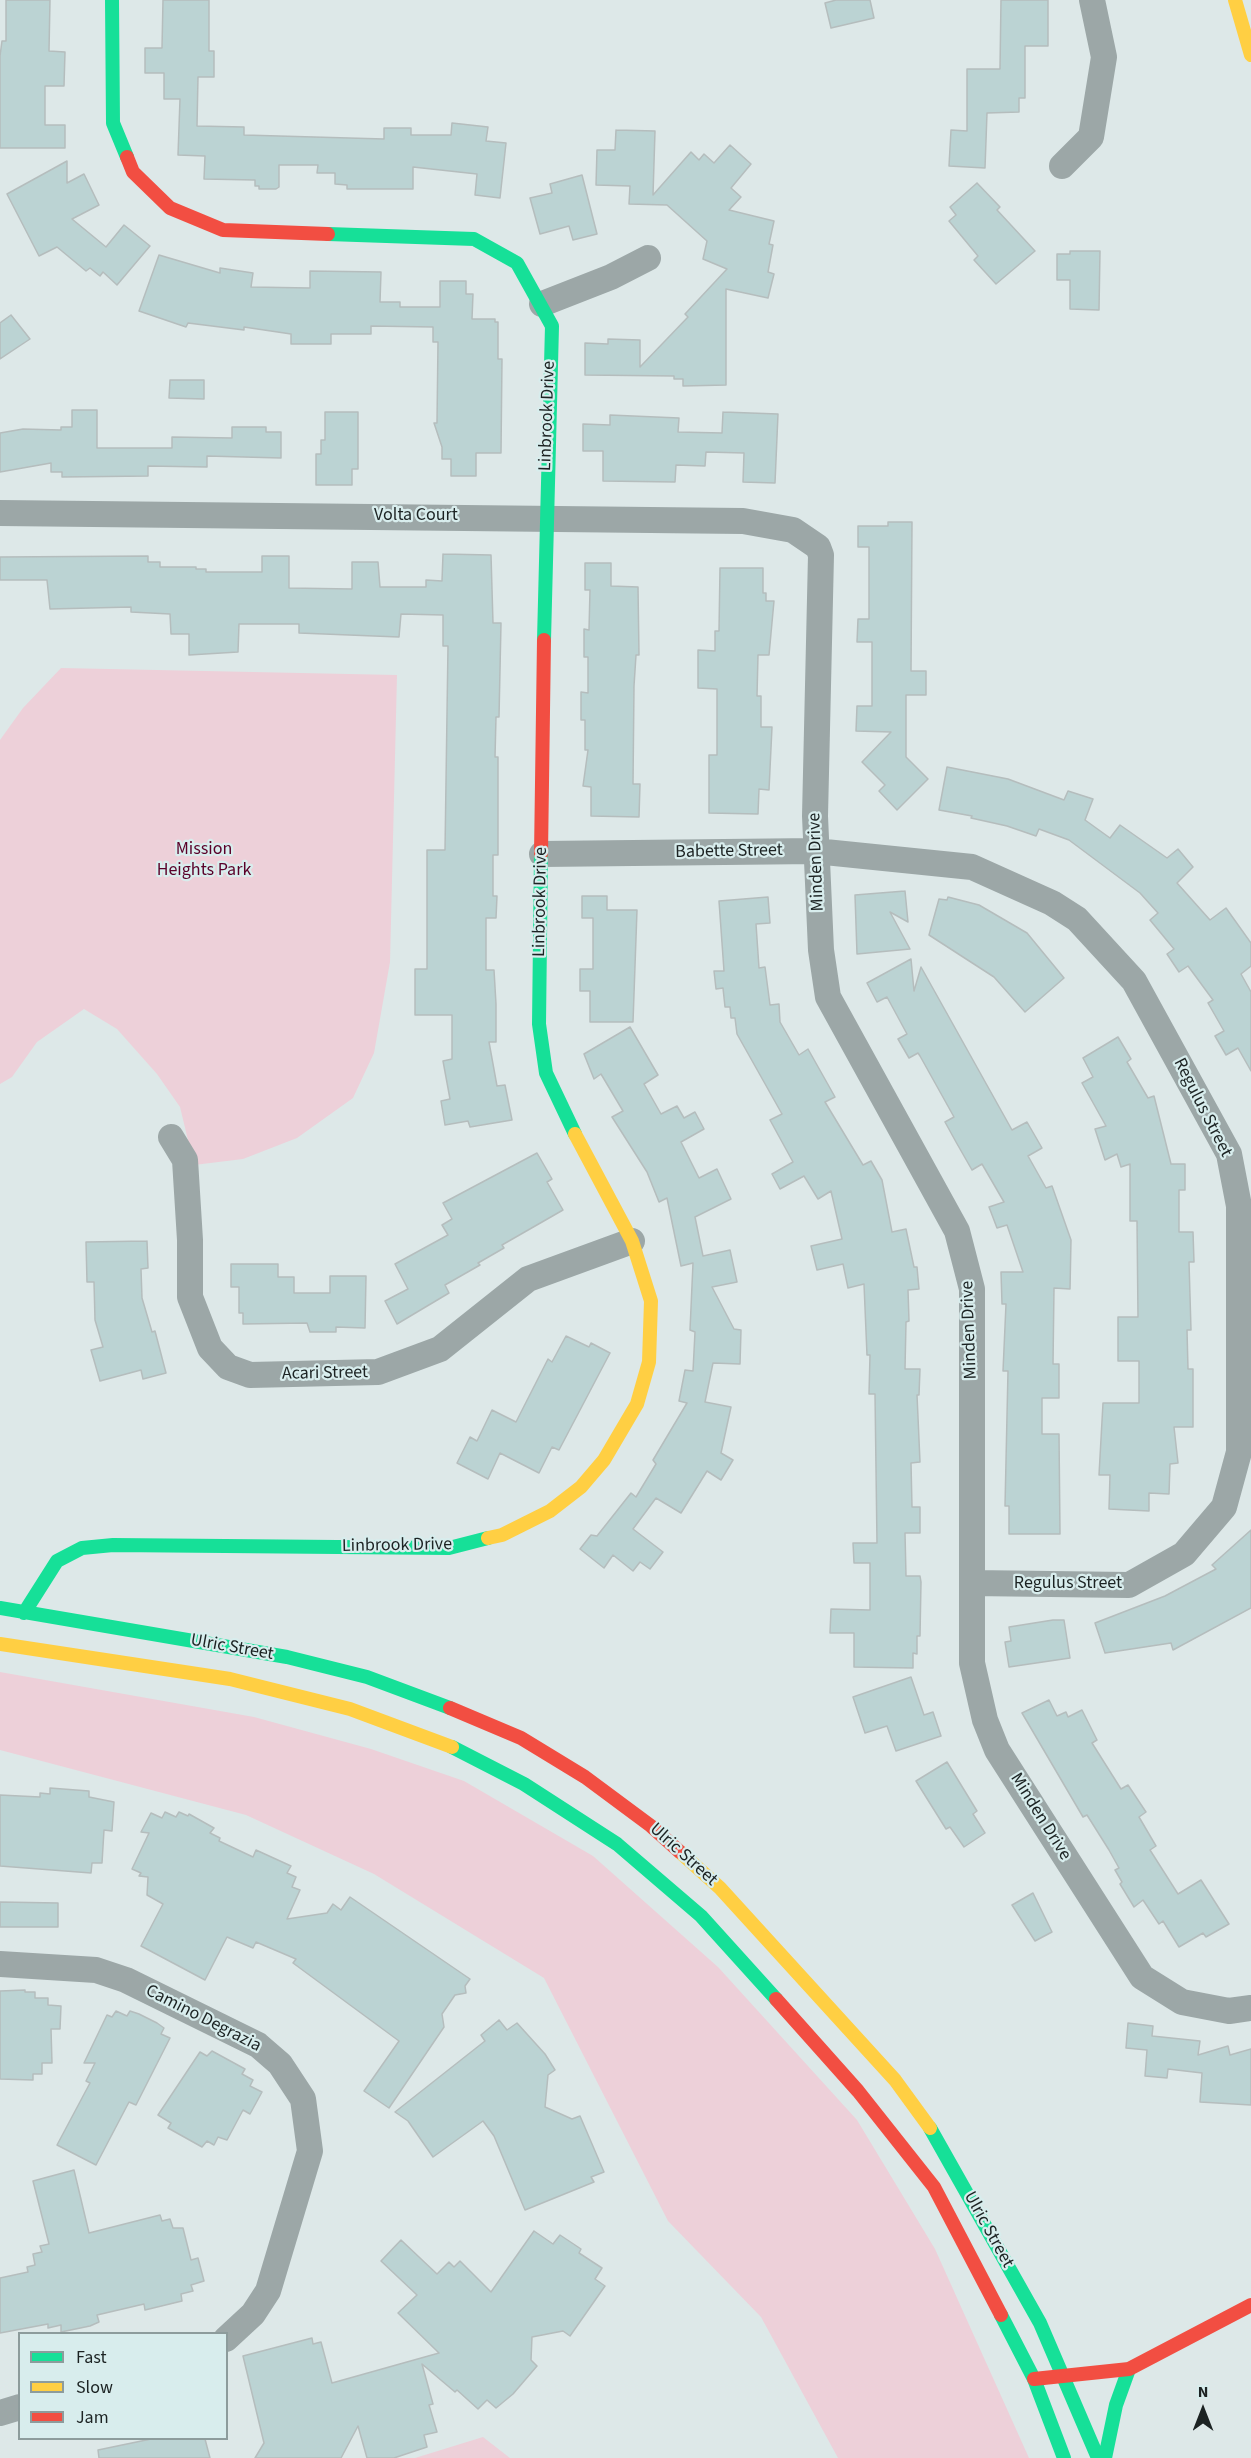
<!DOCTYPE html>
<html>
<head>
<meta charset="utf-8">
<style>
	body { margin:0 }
	#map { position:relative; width:1251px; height:2458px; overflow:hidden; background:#dde8e8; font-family:"Source Sans 3",sans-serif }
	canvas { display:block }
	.legend { position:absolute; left:18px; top:2332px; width:210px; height:108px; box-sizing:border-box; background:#d8eded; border:2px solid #8d9c9c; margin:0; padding:8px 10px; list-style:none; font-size:18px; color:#1c2323 }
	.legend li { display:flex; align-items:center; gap:12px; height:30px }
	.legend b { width:30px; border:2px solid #8d9c9c }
	.north { position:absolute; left:1173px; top:2380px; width:60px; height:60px; -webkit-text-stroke:4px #d8eded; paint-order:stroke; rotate:0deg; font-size:16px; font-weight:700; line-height:24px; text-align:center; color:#1c2323 }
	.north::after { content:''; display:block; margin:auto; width:21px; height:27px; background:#1c2323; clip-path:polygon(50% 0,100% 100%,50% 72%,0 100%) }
</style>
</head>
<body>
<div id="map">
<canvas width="1251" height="2458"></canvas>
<ul class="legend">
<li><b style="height:8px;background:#16e098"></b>Fast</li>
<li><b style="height:8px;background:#ffcf43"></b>Slow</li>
<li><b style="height:8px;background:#f24e42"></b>Jam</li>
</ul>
<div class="north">N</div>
</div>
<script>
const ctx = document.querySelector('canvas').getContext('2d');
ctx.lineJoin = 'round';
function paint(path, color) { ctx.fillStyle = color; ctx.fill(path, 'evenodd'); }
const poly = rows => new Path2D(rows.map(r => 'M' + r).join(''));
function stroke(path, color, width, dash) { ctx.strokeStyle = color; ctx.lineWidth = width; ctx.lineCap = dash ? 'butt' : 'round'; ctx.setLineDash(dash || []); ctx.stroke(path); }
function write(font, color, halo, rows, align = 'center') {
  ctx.font = font + ' "Source Sans 3",sans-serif'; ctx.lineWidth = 4.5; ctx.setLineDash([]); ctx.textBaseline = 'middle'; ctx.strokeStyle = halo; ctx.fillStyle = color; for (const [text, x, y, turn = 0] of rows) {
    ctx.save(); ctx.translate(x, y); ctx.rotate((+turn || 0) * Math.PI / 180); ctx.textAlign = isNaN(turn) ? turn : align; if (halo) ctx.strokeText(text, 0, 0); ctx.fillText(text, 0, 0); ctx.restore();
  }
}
paint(poly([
	[61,668,397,675,390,962,374,1053,353,1098,297,1138,243,1159,194,1165,180,1107,157,1074,117,1029,84,1009,37,1042,12,1077,0,1084,0,740,23,708],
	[0,1672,254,1717,371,1749,464,1781,593,1856,718,1967,857,2120,935,2249,1029,2458,838,2458,761,2317,668,2221,544,1978,374,1874,246,1815,0,1750],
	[483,2437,510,2458,415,2458]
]), '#edd0d9');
const building = poly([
	[6,0,50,0,49,51,65,52,64,86,45,86,45,125,65,125,65,148,0,148,0,56,2,41,6,41,6,0],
	[163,0,209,0,209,51,214,51,214,77,198,77,197,126,244,127,244,135,384,139,384,128,411,128,411,135,451,135,452,123,488,127,486,141,506,143,500,198,475,195,477,174,413,167,413,189,347,189,347,185,335,184,335,173,317,173,318,165,279,165,279,187,276,189,259,189,259,186,255,186,255,180,204,179,205,156,178,155,180,99,164,99,164,73,145,73,145,48,162,48,163,0],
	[836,0,870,0,874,18,831,28,825,3,836,0],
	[1001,0,1048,0,1048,46,1025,46,1025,98,1019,98,1019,112,987,113,985,168,949,166,951,130,967,131,967,69,1000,69,1001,0],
	[616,130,655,131,653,195,691,152,699,160,704,154,714,163,730,145,751,164,731,188,741,197,729,210,774,221,769,244,773,245,768,272,774,274,768,298,726,289,726,385,683,386,683,379,674,379,674,376,585,375,585,343,608,344,608,339,640,340,640,367,688,317,685,314,727,269,703,259,707,241,667,205,629,204,630,186,596,185,597,150,615,150,616,130],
	[67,161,67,183,84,174,99,205,72,219,106,247,124,225,150,246,117,285,103,272,100,276,90,268,86,271,57,247,39,256,7,194,67,161],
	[582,175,597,234,573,240,569,226,540,234,530,198,552,193,550,184,582,175],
	[977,183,1000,207,997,210,1035,251,996,284,974,260,978,256,949,221,956,215,950,207,977,183],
	[1070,251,1100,251,1099,310,1070,309,1070,280,1057,280,1057,254,1070,254,1070,251],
	[159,255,220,273,220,268,253,273,251,287,310,288,310,271,381,272,380,302,400,302,400,307,440,307,440,281,466,281,466,294,473,294,472,319,495,319,495,322,498,322,498,359,502,359,501,453,476,453,476,476,451,476,451,459,442,459,442,447,434,423,437,423,438,342,433,342,433,327,371,326,371,334,331,334,331,344,291,344,291,334,244,327,244,330,188,323,186,327,139,311,159,255],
	[11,315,30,339,0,359,0,323,11,315],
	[170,380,204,380,204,399,169,398,170,380],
	[72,410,97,410,97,448,172,448,172,437,232,438,232,427,266,427,266,432,281,432,281,458,207,456,207,467,148,466,148,476,62,477,62,472,51,472,51,463,0,472,0,433,23,429,61,430,61,427,72,427,72,410],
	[325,412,358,412,358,469,352,469,352,485,316,485,316,454,321,454,321,440,325,440,325,412],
	[723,412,778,414,775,483,743,482,744,453,706,452,705,466,676,465,675,482,603,481,603,451,583,451,583,424,610,425,610,415,679,418,678,432,722,433,723,412],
	[888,522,912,522,911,671,926,671,926,695,906,695,906,757,928,779,897,810,879,791,885,785,862,762,891,732,856,731,857,706,872,706,872,642,857,642,858,619,869,619,869,547,858,547,858,526,888,526,888,522],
	[443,554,491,555,493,623,501,623,499,717,496,717,495,757,498,757,498,855,493,855,493,896,497,896,496,918,486,918,486,970,494,970,496,1004,496,1042,489,1042,497,1086,505,1085,512,1120,470,1127,468,1121,445,1125,441,1101,450,1099,443,1061,452,1059,452,1015,415,1015,415,969,427,969,427,850,445,850,448,646,443,646,443,615,401,614,399,637,299,633,299,624,239,624,238,652,189,655,189,634,171,634,170,614,131,612,131,607,50,609,47,580,0,580,0,557,148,556,148,562,160,562,160,567,196,567,196,569,206,569,206,572,262,572,262,556,289,556,289,588,352,589,352,562,378,562,380,587,426,587,426,580,442,581,443,554],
	[585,563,611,563,611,586,638,587,639,655,636,655,634,686,633,784,640,784,639,817,591,816,591,787,583,786,588,750,585,750,585,720,581,720,581,692,588,693,588,657,584,657,584,629,589,630,590,590,585,590,585,563],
	[720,568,763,568,763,593,766,593,766,601,774,601,769,655,758,655,757,696,761,696,761,727,772,727,769,790,759,789,758,814,709,813,709,755,717,755,717,689,698,688,698,650,715,651,715,631,719,631,720,568],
	[947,767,1008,779,1064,800,1068,791,1093,799,1085,820,1110,838,1120,825,1167,858,1178,849,1193,867,1177,883,1210,920,1226,908,1251,943,1251,966,1241,974,1251,992,1251,1071,1238,1048,1226,1055,1215,1036,1224,1031,1208,1003,1213,1000,1188,966,1179,972,1167,954,1174,949,1150,920,1158,913,1140,893,1069,840,1039,829,1036,836,1007,826,971,818,972,816,939,810,947,767],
	[905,891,908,922,890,912,910,949,857,954,855,895,905,891],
	[582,896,607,896,607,910,637,910,633,1022,590,1022,590,991,580,991,580,969,593,969,593,918,582,918,582,896],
	[768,897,770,923,756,924,759,968,765,967,770,1005,779,1004,780,1022,799,1055,808,1049,835,1097,825,1102,863,1165,871,1161,882,1180,892,1232,906,1229,914,1267,917,1267,919,1289,908,1290,909,1321,906,1322,905,1369,920,1369,919,1395,917,1395,920,1462,911,1463,912,1507,920,1507,920,1533,905,1533,906,1576,920,1576,921,1582,920,1636,917,1636,917,1654,913,1653,913,1668,854,1667,854,1633,830,1633,831,1609,870,1610,870,1563,854,1563,853,1543,877,1543,875,1394,869,1394,870,1355,867,1355,864,1284,848,1288,843,1264,817,1270,811,1246,842,1239,831,1191,818,1199,804,1176,780,1189,772,1174,793,1162,770,1120,782,1114,737,1034,735,1018,731,1018,730,1007,725,1007,723,988,716,989,714,971,724,971,719,901,768,897],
	[948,897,979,905,1027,933,1064,978,1025,1012,994,977,929,935,939,899,947,900,948,897],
	[911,959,914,991,921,967,1012,1130,1027,1122,1042,1148,1028,1156,1046,1188,1052,1186,1071,1240,1070,1289,1054,1288,1053,1364,1059,1364,1059,1398,1042,1398,1042,1434,1059,1434,1060,1534,1009,1534,1009,1506,1005,1506,1008,1371,1003,1371,1006,1304,1002,1304,1001,1272,1023,1272,1007,1225,997,1228,989,1207,1004,1202,982,1164,972,1170,956,1142,945,1122,954,1117,920,1056,918,1053,909,1058,898,1039,907,1034,887,997,877,1002,867,983,911,959],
	[630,1027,658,1075,644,1084,661,1114,677,1106,684,1118,695,1112,704,1129,681,1142,699,1178,717,1169,731,1199,695,1217,703,1256,730,1250,737,1282,712,1287,734,1329,741,1330,740,1364,713,1363,705,1402,731,1407,721,1453,733,1460,721,1480,707,1471,681,1513,656,1498,633,1529,663,1552,650,1569,640,1562,633,1571,613,1555,604,1568,580,1549,591,1535,597,1536,631,1493,636,1497,656,1464,653,1460,687,1403,679,1401,685,1370,693,1371,695,1332,690,1330,693,1263,681,1266,667,1198,659,1202,647,1172,612,1117,623,1111,601,1074,594,1079,584,1054,630,1027],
	[1118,1037,1131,1059,1127,1062,1148,1098,1154,1096,1171,1164,1185,1164,1185,1190,1179,1190,1179,1232,1193,1232,1194,1262,1189,1262,1191,1330,1187,1330,1188,1369,1193,1369,1193,1427,1174,1427,1178,1463,1170,1464,1169,1494,1149,1493,1149,1511,1109,1509,1110,1475,1099,1475,1103,1403,1139,1403,1139,1361,1118,1361,1118,1317,1138,1317,1137,1221,1130,1221,1130,1164,1121,1167,1117,1154,1105,1160,1095,1129,1106,1126,1082,1083,1093,1077,1083,1058,1118,1037],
	[537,1153,552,1179,547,1182,563,1210,502,1245,504,1248,478,1263,480,1265,445,1285,449,1293,397,1324,385,1301,408,1289,395,1264,448,1235,442,1225,452,1219,443,1203,537,1153],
	[147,1241,148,1268,141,1269,142,1298,152,1332,155,1331,166,1373,143,1379,141,1370,100,1381,91,1350,103,1347,95,1320,94,1282,87,1282,86,1242,147,1241],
	[231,1264,278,1264,278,1277,294,1277,294,1293,330,1293,330,1276,366,1276,365,1328,336,1327,336,1332,310,1332,307,1323,243,1324,243,1313,239,1313,239,1287,231,1287,231,1264],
	[566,1336,589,1347,591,1343,610,1353,559,1450,552,1447,539,1473,500,1453,488,1479,457,1463,470,1437,477,1441,492,1410,516,1422,548,1359,552,1362,566,1336],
	[1251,1530,1251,1608,1173,1650,1171,1643,1105,1653,1095,1623,1165,1596,1216,1569,1212,1565,1251,1530],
	[1053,1620,1064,1620,1070,1658,1009,1667,1005,1642,1011,1641,1009,1627,1053,1620],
	[911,1677,924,1715,933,1712,941,1736,896,1751,887,1726,865,1733,853,1697,911,1677],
	[1049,1700,1057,1716,1066,1712,1068,1717,1082,1710,1097,1740,1092,1743,1121,1789,1128,1785,1146,1812,1139,1817,1156,1846,1150,1850,1178,1894,1201,1880,1229,1924,1206,1937,1203,1933,1179,1947,1163,1921,1159,1924,1143,1900,1134,1907,1120,1884,1122,1882,1115,1870,1119,1868,1109,1850,1087,1815,1083,1817,1022,1713,1049,1700],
	[947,1762,977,1811,973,1814,985,1833,964,1847,950,1827,946,1829,916,1781,947,1762],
	[50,1788,89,1791,89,1797,114,1802,112,1831,104,1830,102,1863,92,1863,91,1873,0,1866,0,1795,40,1797,40,1793,50,1794,50,1788],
	[165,1812,176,1817,179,1812,188,1816,189,1814,214,1828,210,1833,220,1838,219,1841,253,1857,256,1850,291,1866,287,1873,296,1877,292,1887,300,1890,287,1919,327,1913,333,1904,341,1910,350,1897,470,1979,465,1986,466,1993,455,1995,442,2014,444,2027,389,2108,364,2091,399,2041,293,1963,296,1959,256,1942,253,1948,227,1937,205,1980,141,1946,163,1904,147,1895,148,1877,139,1876,141,1873,132,1869,149,1833,141,1832,151,1813,162,1818,165,1812],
	[1033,1893,1052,1932,1035,1941,1012,1905,1033,1893],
	[0,1902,58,1903,58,1927,0,1927,0,1902],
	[25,1990,25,1992,35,1992,35,1998,48,1998,48,2005,61,2006,60,2029,51,2029,52,2063,42,2063,42,2074,33,2074,33,2080,0,2079,0,1991,25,1990],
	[116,2011,127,2016,130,2011,139,2014,157,2023,164,2028,161,2034,170,2038,136,2105,129,2102,96,2165,57,2145,90,2083,86,2081,95,2063,84,2063,107,2015,112,2017,116,2011],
	[499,2020,507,2030,517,2023,545,2054,555,2070,548,2075,545,2107,572,2119,580,2116,604,2172,591,2177,594,2182,525,2210,494,2136,483,2121,433,2157,408,2121,395,2112,485,2041,481,2035,499,2020],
	[1128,2023,1153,2026,1152,2036,1200,2041,1198,2055,1228,2046,1230,2055,1251,2049,1251,2105,1200,2102,1202,2073,1168,2069,1167,2078,1145,2076,1147,2050,1126,2048,1128,2023],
	[212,2051,245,2069,242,2074,253,2080,250,2086,262,2092,250,2114,243,2110,227,2140,218,2137,214,2145,207,2141,202,2147,168,2128,171,2123,158,2115,200,2052,207,2056,212,2051],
	[74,2170,89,2233,160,2215,162,2221,170,2219,173,2228,183,2228,191,2260,198,2258,204,2281,191,2285,193,2291,181,2294,182,2301,145,2310,144,2304,97,2315,99,2322,90,2326,61,2332,61,2325,48,2328,48,2324,0,2333,0,2278,28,2272,27,2267,35,2265,33,2254,42,2252,40,2246,49,2244,33,2181,74,2170],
	[534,2231,553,2244,560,2235,581,2249,579,2253,602,2268,595,2279,605,2286,570,2336,563,2331,532,2337,531,2360,537,2366,513,2394,496,2408,487,2400,478,2409,457,2390,455,2392,422,2364,433,2404,429,2405,437,2432,424,2435,427,2447,394,2458,367,2458,358,2426,341,2458,255,2458,264,2443,243,2356,312,2338,313,2344,321,2342,332,2383,439,2353,398,2313,417,2295,381,2261,401,2240,437,2274,449,2262,454,2267,460,2261,491,2292,534,2231],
	[151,2439,205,2439,210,2458,99,2458,98,2450,151,2439]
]);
paint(building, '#bbd3d3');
stroke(building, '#b5bdbd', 1.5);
stroke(poly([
	[1062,166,1091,137,1104,57,1092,0],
	[542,304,611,277,648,258],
	[0,513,743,521,793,530,818,547,821,555,815,816,821,950,828,997,957,1231,972,1289,972,1663,985,1720,997,1750,1142,1977,1182,2002,1229,2011,1251,2008],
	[542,854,815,851,972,867,1052,903,1077,919,1134,981,1229,1154,1239,1206,1239,1452,1224,1507,1184,1554,1129,1585,972,1583],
	[171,1137,185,1160,190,1240,190,1297,210,1348,228,1367,250,1375,378,1372,440,1349,528,1279,632,1241],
	[0,1964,96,1970,126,1980,258,2045,280,2064,303,2099,310,2151,268,2291,253,2314,226,2339],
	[0,2413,20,2407]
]), '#9ca7a7', 26);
stroke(poly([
	[112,0,113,123,127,157],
	[328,234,474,239,517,263,552,326,544,640],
	[541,854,539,1024,546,1073,575,1134],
	[0,1608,287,1657,367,1677,450,1708],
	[24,1613,57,1561,82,1548,113,1545,449,1548,488,1538],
	[452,1747,524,1784,617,1844,701,1916,776,1999],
	[930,2128,1040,2323,1098,2458],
	[1001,2315,1034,2379,1064,2458],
	[1105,2458,1116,2405,1129,2369]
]), '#16e098', 14);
stroke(poly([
	[1235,0,1251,55],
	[488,1538,502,1535,550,1511,581,1487,604,1460,637,1404,649,1362,651,1301,632,1241,575,1134],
	[0,1644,230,1679,350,1709,452,1747],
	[680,1852,720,1888,895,2080,930,2128]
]), '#ffcf43', 14);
stroke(poly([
	[127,157,133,172,170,208,223,230,328,234],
	[541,854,544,640],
	[450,1708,521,1738,585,1777,651,1826,680,1852],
	[776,1999,858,2091,934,2187,1001,2315],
	[1034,2379,1129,2369,1251,2305]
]), '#f24e42', 14);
write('18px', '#1c2323', '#d8eded', [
	["Linbrook Drive",548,416,-88],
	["Volta Court",416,516],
	["Babette Street",729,852,-1],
	["Minden Drive",817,862,-92],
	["Linbrook Drive",541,902,-89],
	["Regulus Street",1202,1108,63],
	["Minden Drive",970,1330,-92],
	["Acari Street",325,1374,-1],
	["Linbrook Drive",397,1546,-1],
	["Regulus Street",1068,1584],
	["Ulric Street",232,1648,10],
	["Minden Drive",1040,1817,58],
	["Ulric Street",683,1855,42],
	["Camino Degrazia",203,2019,27],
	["Ulric Street",988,2230,61]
]);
write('18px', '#5a0029', '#d8eded', [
	["Mission",204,850],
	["Heights Park",204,871]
]);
</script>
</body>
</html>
